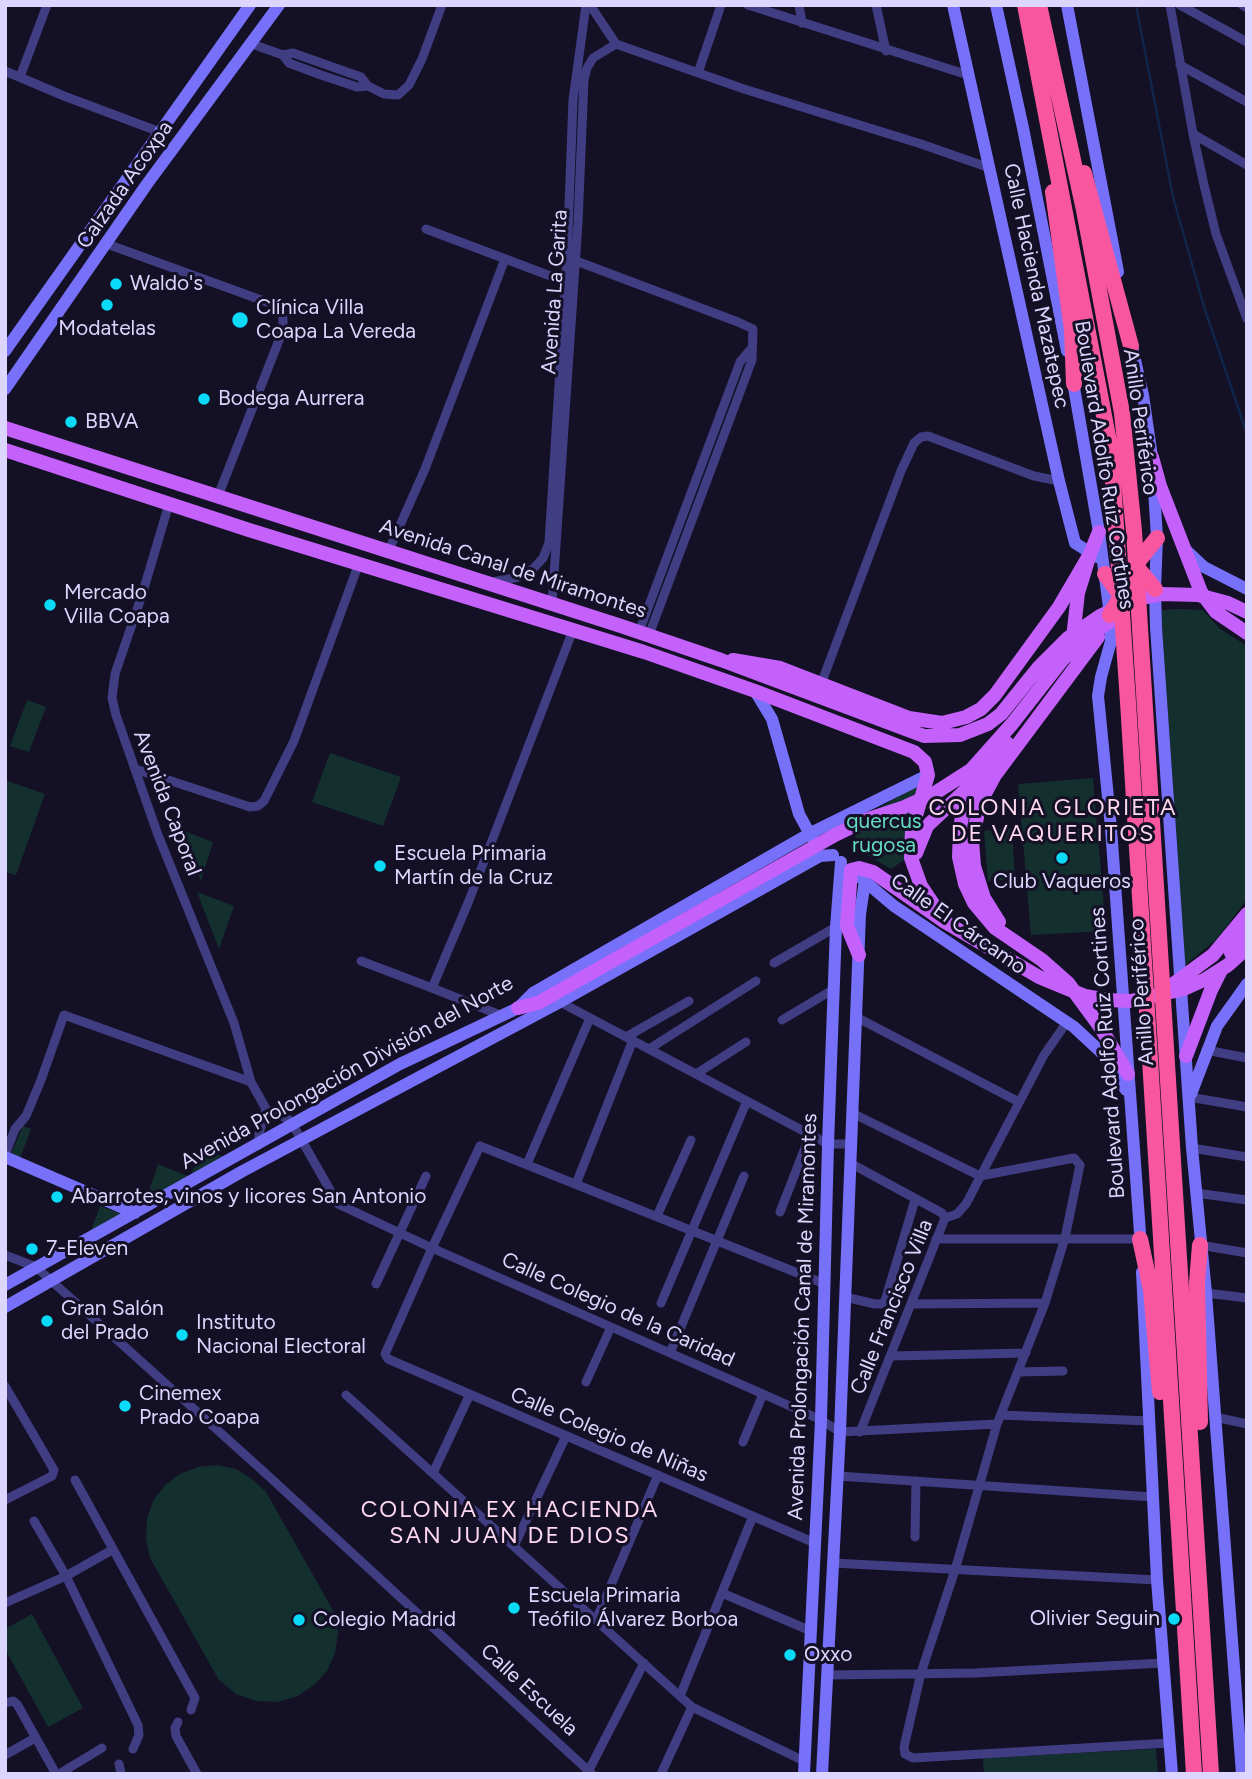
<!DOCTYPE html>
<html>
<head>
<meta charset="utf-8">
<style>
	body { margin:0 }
	#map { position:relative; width:1252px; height:1779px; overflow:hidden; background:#141026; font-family:Figtree,sans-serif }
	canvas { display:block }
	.frame { position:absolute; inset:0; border:7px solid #dcd6fe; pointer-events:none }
</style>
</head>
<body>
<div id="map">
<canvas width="1252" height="1779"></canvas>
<div class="frame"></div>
</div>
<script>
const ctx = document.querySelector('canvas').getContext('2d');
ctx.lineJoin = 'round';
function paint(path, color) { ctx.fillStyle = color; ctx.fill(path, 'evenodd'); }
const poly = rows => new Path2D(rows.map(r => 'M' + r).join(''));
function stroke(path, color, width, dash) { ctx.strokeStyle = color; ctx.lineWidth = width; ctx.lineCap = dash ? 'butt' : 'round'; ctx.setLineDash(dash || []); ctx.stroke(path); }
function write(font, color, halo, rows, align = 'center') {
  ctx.font = font + ' Figtree,sans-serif'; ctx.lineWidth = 6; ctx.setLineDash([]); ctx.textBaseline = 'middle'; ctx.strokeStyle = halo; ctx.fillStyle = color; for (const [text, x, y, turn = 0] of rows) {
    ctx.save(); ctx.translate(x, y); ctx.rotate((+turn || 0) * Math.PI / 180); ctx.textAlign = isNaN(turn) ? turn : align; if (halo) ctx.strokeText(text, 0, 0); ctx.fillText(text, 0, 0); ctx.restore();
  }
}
paint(poly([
	[1182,609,1203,610,1219,628,1247,646,1247,899,1217,939,1185,965,1161,610],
	[27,700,46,707,29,752,10,746],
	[330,753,401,777,383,826,312,802],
	[1093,778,1106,931,1031,935,1018,784],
	[5,780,45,794,16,875,5,872],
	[917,786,920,795,907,858,891,869,855,848,856,821],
	[1012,828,1015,879,988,881,984,831],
	[179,829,213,842,201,881],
	[197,892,234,906,219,949],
	[23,1126,31,1129,20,1158,11,1154],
	[202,1149,228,1158,146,1200,158,1164,190,1177],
	[100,1206,122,1214,91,1231],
	[217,1465,236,1469,252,1479,266,1492,335,1614,338,1633,335,1653,327,1671,314,1685,298,1696,277,1702,256,1701,236,1694,219,1680,150,1558,146,1539,147,1519,153,1501,165,1485,180,1474,198,1467],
	[32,1614,83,1708,48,1727,5,1649,5,1629],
	[1156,1749,1158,1774,984,1774,983,1758]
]), '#13302f');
stroke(poly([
	[1136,5,1173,197,1205,310,1247,434]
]), '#10254a', 2.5);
stroke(poly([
	[590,5,616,44],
	[748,5,968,75],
	[799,5,802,23],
	[876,5,886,51],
	[1170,5,1193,134,1204,185,1216,234,1247,319],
	[1180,5,1247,42],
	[1242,5,1247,8],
	[249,43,283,55,293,53,361,77,368,86,384,94,398,95,409,85,422,59,442,5],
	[616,44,744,89,921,144,990,168],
	[283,55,289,63,321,75,357,87,368,86],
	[1180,65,1247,102],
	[5,71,64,96,160,132],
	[698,73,721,5],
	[20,77,47,5],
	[1193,134,1247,165],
	[426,229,569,283],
	[107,244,275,305,283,313,283,330,218,496],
	[571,259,738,322,753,329,752,360,649,635],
	[169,504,142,595,115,674,112,698,116,715,158,835,234,1023,251,1082,266,1109,288,1119,293,1125,338,1204,432,1248,763,1394,821,1420,840,1432,997,1424],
	[389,550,425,469,505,259],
	[492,582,519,577,533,569,543,558,549,543,567,258,573,100,586,5],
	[552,603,578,223,584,80,587,68,593,58,616,44],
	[639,632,740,362,750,350],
	[821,684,901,471,914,443,921,437,928,436,1034,476,1059,481],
	[135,769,250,807,258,806,264,801,294,741,359,563],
	[361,961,432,988],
	[774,963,836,927],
	[560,1002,828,1144,851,1144],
	[500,1015,432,988,468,903,573,630],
	[856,1017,1019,1102],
	[782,1020,834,989],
	[626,1037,689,1001],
	[649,1049,756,981],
	[1206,1050,1247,1058],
	[696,1074,746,1042],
	[1189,1097,1247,1107],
	[852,1113,980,1176,1074,1158,1080,1165,1065,1238,1045,1303,997,1424,955,1570,921,1673,904,1747,905,1754,913,1758,1169,1743],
	[259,1145,259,1134,266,1109],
	[1192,1148,1247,1157],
	[5,1155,15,1129,26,1116,41,1080,64,1015,251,1082],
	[850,1163,942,1213,945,1218],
	[527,1164,590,1018],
	[576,1184,633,1040],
	[1196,1193,1247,1200],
	[780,1212,810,1135],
	[657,1216,691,1140],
	[936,1239,1140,1239],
	[1200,1245,1247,1253],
	[5,1255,36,1267,263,1471,592,1774],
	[376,1284,426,1176],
	[1206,1293,1247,1298],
	[845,1297,875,1304,881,1304,885,1301,915,1200],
	[661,1303,747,1101],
	[911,1304,1045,1303],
	[670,1353,744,1176],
	[891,1356,1026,1353],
	[1018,1372,1063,1371],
	[586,1382,611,1327],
	[5,1386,54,1470,52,1476,5,1500],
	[346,1395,692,1707,804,1761],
	[1001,1415,1149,1421],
	[1215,1417,1247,1424],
	[860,1432,945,1218,957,1214,966,1204,1044,1055,1067,1022],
	[743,1442,763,1394],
	[433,1473,470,1394],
	[838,1476,1153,1497],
	[75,1480,195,1698,191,1710],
	[34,1521,66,1576,138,1725,139,1735,133,1749],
	[915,1537,916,1481],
	[815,1543,388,1359,385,1354,432,1248,480,1146,825,1284],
	[514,1546,566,1436],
	[833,1563,1157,1580],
	[722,1593,811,1631],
	[5,1603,66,1576,112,1550],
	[596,1620,658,1475],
	[827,1675,975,1673,1163,1663],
	[680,1696,753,1516],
	[5,1703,13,1701,17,1704,56,1774],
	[178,1722,175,1728,176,1736,197,1774],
	[5,1755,35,1738],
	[119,1764,121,1774],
	[589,1770,644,1663],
	[59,1774,102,1748],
	[661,1774,692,1707]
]), '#413d83', 9);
stroke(poly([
	[953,5,1059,481,1075,543,1097,557],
	[996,5,1023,128,1067,351],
	[1067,5,1118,272],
	[1130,338,1143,395,1152,457,1157,538,1155,589,1156,627,1192,1148,1206,1293,1242,1774],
	[5,351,250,5],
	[1072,376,1099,532,1110,615,1111,641,1101,677,1098,696,1111,828,1141,1247],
	[5,389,147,184,279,5],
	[1186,550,1204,567,1247,589],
	[755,691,772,719,799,814,812,838],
	[862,879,894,906,1074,1027,1102,1053,1126,1090],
	[1191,1094,1217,1026,1247,984],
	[5,1157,135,1213],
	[1142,1272,1157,1580,1172,1774],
	[5,1285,400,1064,518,1008,533,993,809,834,928,775],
	[5,1307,241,1172,560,1002,820,856,833,855],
	[804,1774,821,1420,828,1144,836,927,841,862],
	[822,1774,840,1432,860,914,865,881]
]), '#7771fa', 12);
stroke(poly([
	[5,428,621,626,721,660,924,736,960,735,988,724,1001,714,1039,667,1068,638,1100,616,1133,600,1162,594,1198,595,1228,603,1247,612],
	[5,450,249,530,644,652,755,691,914,752,925,762,928,775,912,829,911,858,921,886,945,922],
	[1152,457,1160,486,1201,592,1216,612,1247,633],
	[1073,638,1078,593,1090,554],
	[733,660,780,668,909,718,942,723,966,717,981,709,995,695,1059,607,1090,554,1099,532],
	[1007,743,972,789,963,810,960,829,959,857,965,884,974,903,995,928,1042,960,1068,983,1101,1028,1128,1074],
	[916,853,927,826,972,784],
	[999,922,984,898,974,866,972,841,980,803,995,775,1098,637],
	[1231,953,1247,933],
	[859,955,847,926,851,870,859,868,873,872,945,922,1039,977,1085,996,1107,1000,1131,1001,1184,989,1206,979,1228,965,1247,948],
	[1168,988,1213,955,1247,914],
	[518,1008,538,1003,835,835,866,820,902,808,935,793,971,770,1012,724,1063,659,1087,637,1114,619],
	[1186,1056,1211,990,1221,970]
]), '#c461fa', 14);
stroke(poly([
	[1025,5,1111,452,1128,702,1194,1774],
	[1039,5,1084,210,1122,413,1134,531,1211,1774],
	[1084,173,1131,346],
	[1053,192,1072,330,1074,384],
	[1136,564,1157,538],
	[1136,566,1155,589],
	[1105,574,1121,596,1110,615],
	[1140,1239,1151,1290,1160,1392],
	[1200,1422,1197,1283,1200,1245]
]), '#f956a0', 16);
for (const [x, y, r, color] of [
	[116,284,7,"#09daf7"],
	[107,305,7,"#09daf7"],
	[240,320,9,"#09daf7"],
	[204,399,7,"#09daf7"],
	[71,422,7,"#09daf7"],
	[50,605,7,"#09daf7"],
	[1062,858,7,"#09daf7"],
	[380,866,7,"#09daf7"],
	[57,1197,7,"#09daf7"],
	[32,1249,7,"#09daf7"],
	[47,1321,7,"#09daf7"],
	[182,1335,7,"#09daf7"],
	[125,1406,7,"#09daf7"],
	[514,1608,7,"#09daf7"],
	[1174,1619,7,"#09daf7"],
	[299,1620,7,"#09daf7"],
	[790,1655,7,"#09daf7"]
]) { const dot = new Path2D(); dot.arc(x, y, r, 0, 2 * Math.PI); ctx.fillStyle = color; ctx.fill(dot); stroke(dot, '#141026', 2.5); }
write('21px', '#dcd6fe', '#141026', [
	["Calzada Acoxpa",125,185,-55],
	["Calle Hacienda Mazatepec",1036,286,78],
	["Avenida La Garita",555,292,-86],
	["Anillo Periférico",1140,422,82],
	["Boulevard Adolfo Ruiz Cortines",1104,465,81],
	["Avenida Canal de Miramontes",513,569,18],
	["Avenida Caporal",167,803,69],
	["Calle El Cárcamo",958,924,35],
	["Anillo Periférico",1142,992,-94],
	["Boulevard Adolfo Ruiz Cortines",1108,1053,-94],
	["Avenida Prolongación División del Norte",347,1073,-29],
	["Calle Francisco Villa",892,1307,-68],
	["Calle Colegio de la Caridad",618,1310,24],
	["Avenida Prolongación Canal de Miramontes",803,1317,-88],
	["Calle Colegio de Niñas",609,1435,23],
	["Calle Escuela",529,1690,43]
]);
write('21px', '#dcd6fe', '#141026', [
	["Waldo's",130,284],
	["Clínica Villa",256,308],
	["Coapa La Vereda",256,332],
	["Modatelas",107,329,"center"],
	["Bodega Aurrera",218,399],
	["BBVA",85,422],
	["Mercado",64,593],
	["Villa Coapa",64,617],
	["Escuela Primaria",394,854],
	["Martín de la Cruz",394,878],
	["Club Vaqueros",1062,882,"center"],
	["Abarrotes, vinos y licores San Antonio",71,1197],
	["7-Eleven",46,1249],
	["Gran Salón",61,1309],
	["del Prado",61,1333],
	["Instituto",196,1323],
	["Nacional Electoral",196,1347],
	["Cinemex",139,1394],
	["Prado Coapa",139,1418],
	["Escuela Primaria",528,1596],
	["Teófilo Álvarez Borboa",528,1620],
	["Olivier Seguin",1160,1619,"right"],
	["Colegio Madrid",313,1620],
	["Oxxo",804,1655]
], 'left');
write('21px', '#64dcc1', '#141026', [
	["quercus",884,822],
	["rugosa",884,846]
]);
ctx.letterSpacing = '2px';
write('23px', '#fed8ef', '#141026', [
	["COLONIA GLORIETA",1053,808],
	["DE VAQUERITOS",1053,834],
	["COLONIA EX HACIENDA",510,1510],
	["SAN JUAN DE DIOS",510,1536]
]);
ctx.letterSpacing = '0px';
</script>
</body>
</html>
